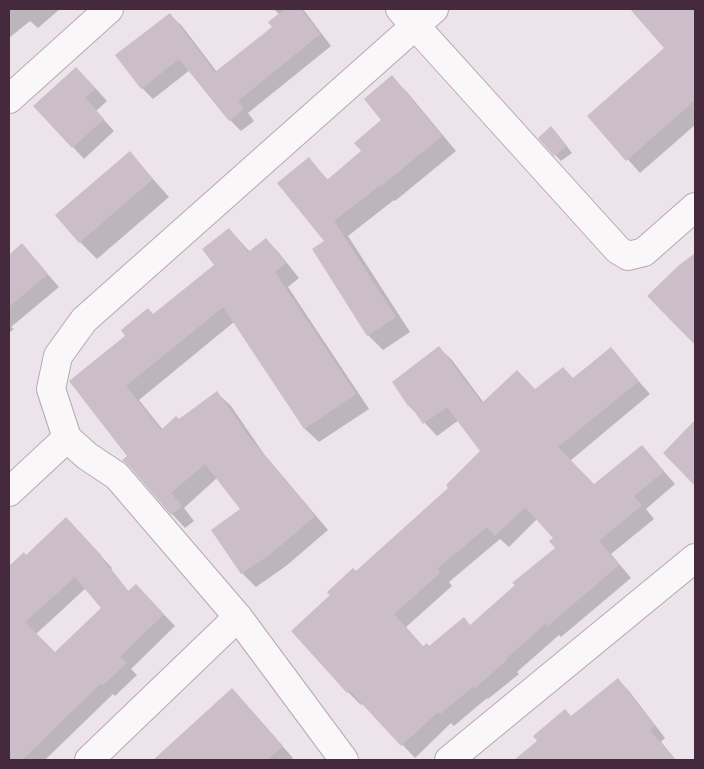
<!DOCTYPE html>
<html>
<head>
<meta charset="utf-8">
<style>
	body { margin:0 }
	#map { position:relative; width:704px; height:769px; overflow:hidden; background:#ece4ea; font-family:Raleway,sans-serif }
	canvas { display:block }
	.frame { position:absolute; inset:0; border:10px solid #452a3d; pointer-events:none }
</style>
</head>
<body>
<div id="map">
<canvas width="704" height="769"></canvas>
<div class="frame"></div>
</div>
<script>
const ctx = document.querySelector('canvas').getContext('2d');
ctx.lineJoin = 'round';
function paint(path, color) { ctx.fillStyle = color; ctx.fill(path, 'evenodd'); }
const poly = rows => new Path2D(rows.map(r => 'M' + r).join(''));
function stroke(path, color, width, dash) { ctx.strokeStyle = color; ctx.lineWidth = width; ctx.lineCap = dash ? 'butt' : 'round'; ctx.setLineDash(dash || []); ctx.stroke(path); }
paint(poly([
	[9,9,60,9,38,28,30,21,9,38],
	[274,9,303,9,331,46,248,113,254,121,241,131,230,120,190,70,153,99,142,88,170,15,182,26,217,72,273,27,280,15],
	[649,9,695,9,695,125,640,173,589,116,666,48,639,17],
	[392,77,407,92,456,151,395,201,394,200,348,236,410,332,383,350,368,335,326,241,309,159,328,180,363,151,383,120],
	[88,80,107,101,96,111,114,131,84,159,73,147],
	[557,134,572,153,561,161,539,138],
	[130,153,169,197,97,259,80,242],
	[229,229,250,252,266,239,279,253,299,278,288,287,369,409,319,442,305,429,234,322,139,400,163,430,217,393,231,406,264,454,328,530,286,566,256,587,242,573,212,530,242,510,217,478,184,508,194,521,185,528,172,514,70,381,216,265],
	[22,245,59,287,11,327,14,329,9,333,9,256],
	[695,254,695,343,649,296],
	[439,348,452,360,484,403,574,379,610,349,650,394,570,461,594,486,642,446,675,484,646,509,654,519,611,554,631,578,561,637,559,635,517,672,519,674,488,699,487,698,454,726,451,723,415,758,363,703,361,705,348,692,292,631,450,488,482,451,459,420,437,436,409,406,394,382],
	[537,519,555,538,557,548,471,626,429,648,423,647,406,627,452,586,449,582,500,539,509,547],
	[689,428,695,434,695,484,664,453],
	[77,530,112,568,111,569,129,592,147,597,175,626,131,669,137,675,115,696,113,694,45,760,9,760,9,567,24,554,27,556],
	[86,588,103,608,55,653,36,634],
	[618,680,629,691,665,738,661,742,676,760,516,760],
	[243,701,293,758,291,760,158,760]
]), '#0003');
paint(poly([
	[285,9,301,9,320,34,238,101,244,109,229,121,179,59,141,89,115,55,170,13,215,72,272,27,268,22],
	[630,9,695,9,695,100,626,161,587,116,664,48],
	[76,67,96,89,85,98,104,119,72,148,33,106],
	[392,75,442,136,380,187,379,186,334,221,396,317,367,336,312,249,324,241,277,183,309,157,327,180,361,151,354,143,381,120,364,99],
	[551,126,567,146,554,156,538,138],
	[130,151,153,179,79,243,55,215],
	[229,228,248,252,266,238,286,263,275,272,356,394,304,429,223,307,126,386,161,430,176,416,179,419,217,391,250,438,315,516,272,553,241,574,211,530,240,509,205,464,171,493,182,506,171,515,129,466,122,460,127,456,69,381,125,336,121,330,148,308,153,314,214,265,202,249],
	[22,243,48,274,9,307,9,255],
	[695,253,695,345,647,296,678,266],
	[439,346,482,403,517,370,535,389,563,367,573,378,611,347,639,381,558,447,594,484,642,445,664,471,634,496,642,505,599,541,619,565,548,626,546,623,506,659,507,660,475,688,474,686,440,714,438,712,401,746,350,691,347,693,291,631,330,595,327,592,353,568,356,571,448,488,446,485,480,451,447,407,423,424,410,405,408,406,392,382],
	[525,507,553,538,549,541,555,548,512,583,515,585,470,625,464,617,429,646,427,643,423,646,394,614,440,573,437,569,487,527,495,536],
	[695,420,695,486,663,453],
	[66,517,102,556,101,558,128,591,136,584,164,614,120,657,127,663,103,685,101,683,22,760,9,760,9,566,24,552,26,555],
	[75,577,101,608,55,652,25,622],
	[618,678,655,726,650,730,675,760,514,760,537,741,533,736,565,709,571,716],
	[232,688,283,746,267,760,153,760]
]), '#ccbec8');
const minor = poly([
	[400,9,618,250,628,256,644,252,695,207],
	[9,99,109,9],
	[9,492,67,438],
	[89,760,238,617],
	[344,760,238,617,117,476,87,456,67,438,51,389,58,356,84,320,434,9],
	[449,760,695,558]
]);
stroke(minor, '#b7a8b3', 30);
stroke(minor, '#faf7f9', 28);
</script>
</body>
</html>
